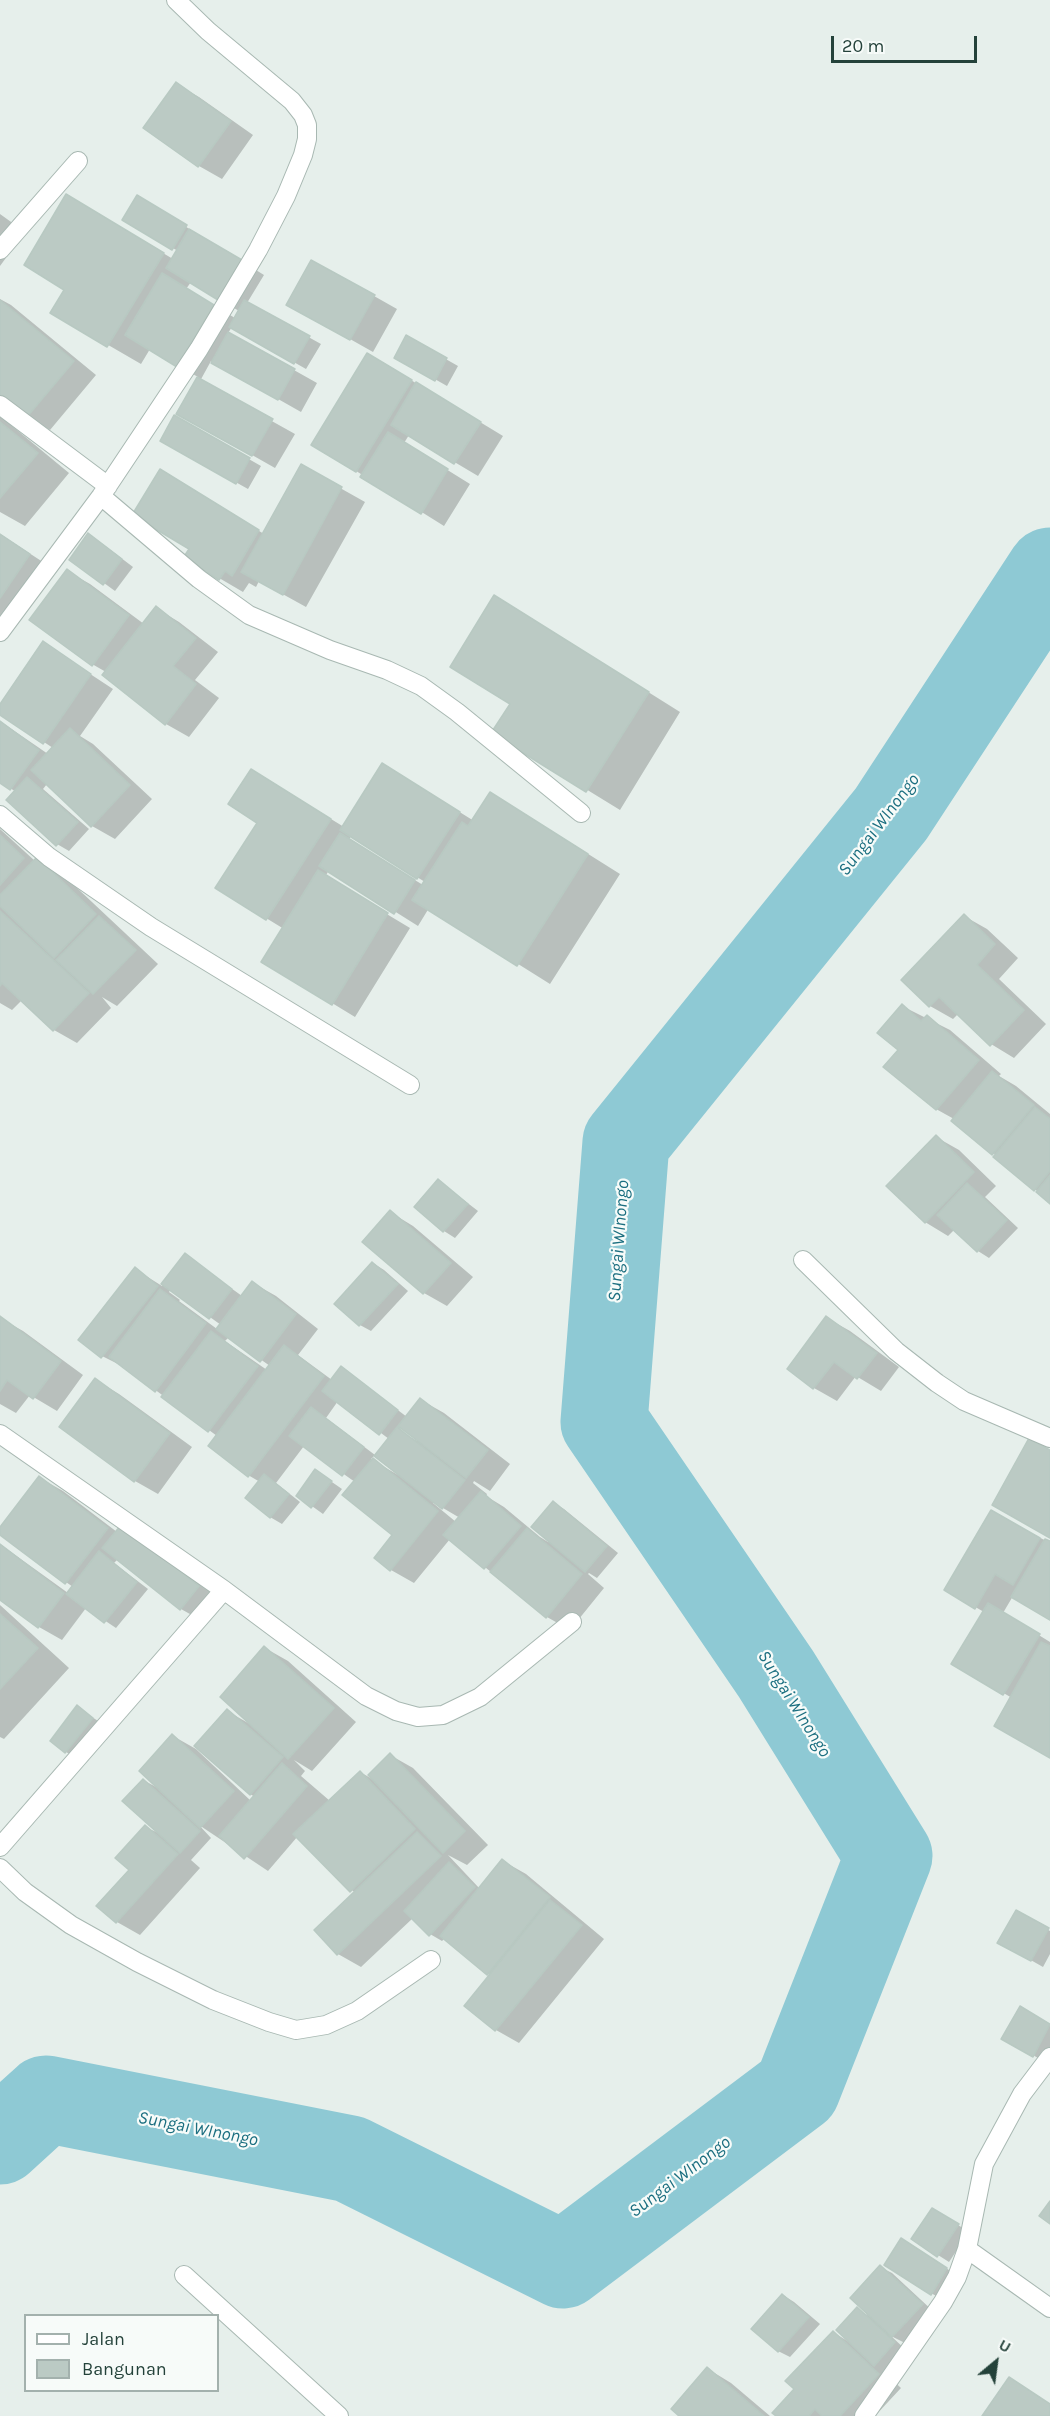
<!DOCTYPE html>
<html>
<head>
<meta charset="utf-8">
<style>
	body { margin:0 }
	#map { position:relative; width:1050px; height:2416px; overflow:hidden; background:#e6efeb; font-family:Karla,sans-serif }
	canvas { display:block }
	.legend { position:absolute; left:24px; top:2314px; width:195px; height:78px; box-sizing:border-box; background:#f7fbf9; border:2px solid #a3b1ad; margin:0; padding:8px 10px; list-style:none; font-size:18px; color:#24423a }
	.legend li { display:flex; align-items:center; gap:12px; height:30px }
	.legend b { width:30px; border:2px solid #a3b1ad }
	.north { position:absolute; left:966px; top:2332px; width:60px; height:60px; -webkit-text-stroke:4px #f7fbf9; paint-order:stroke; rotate:29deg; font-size:16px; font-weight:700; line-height:24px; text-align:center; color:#24423a }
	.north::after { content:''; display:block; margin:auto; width:21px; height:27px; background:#24423a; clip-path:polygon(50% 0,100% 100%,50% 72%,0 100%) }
	.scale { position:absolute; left:831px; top:36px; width:146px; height:27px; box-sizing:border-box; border:3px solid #24423a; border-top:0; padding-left:8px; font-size:18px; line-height:21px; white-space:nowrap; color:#24423a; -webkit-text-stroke:4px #f7fbf9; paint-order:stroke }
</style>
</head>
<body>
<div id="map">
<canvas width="1050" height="2416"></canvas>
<ul class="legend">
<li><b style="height:8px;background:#fff"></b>Jalan</li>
<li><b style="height:16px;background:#bbcac4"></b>Bangunan</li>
</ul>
<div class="north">U</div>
<div class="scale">20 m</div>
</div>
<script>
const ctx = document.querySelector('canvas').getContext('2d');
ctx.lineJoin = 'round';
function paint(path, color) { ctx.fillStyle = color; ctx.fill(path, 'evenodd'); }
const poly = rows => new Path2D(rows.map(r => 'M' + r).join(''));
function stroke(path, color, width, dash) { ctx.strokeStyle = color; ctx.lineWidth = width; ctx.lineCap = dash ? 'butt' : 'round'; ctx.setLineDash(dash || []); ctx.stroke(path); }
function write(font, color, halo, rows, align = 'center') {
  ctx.font = font + ' Karla,sans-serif'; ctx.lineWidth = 4.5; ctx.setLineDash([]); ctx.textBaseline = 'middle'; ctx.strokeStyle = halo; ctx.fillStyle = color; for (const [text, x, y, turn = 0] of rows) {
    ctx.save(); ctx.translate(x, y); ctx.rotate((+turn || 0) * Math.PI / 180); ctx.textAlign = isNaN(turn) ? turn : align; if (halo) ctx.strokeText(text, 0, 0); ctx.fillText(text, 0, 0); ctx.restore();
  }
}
paint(poly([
	[176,84,199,97,253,135,222,179,199,166],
	[149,204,264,275,247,303,321,344,306,369,232,327,228,333,317,383,301,412,211,361,200,381,295,434,275,468,178,413,198,377,150,349,141,364,53,313,67,289,99,215,173,259,178,251,124,220],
	[191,282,239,311,235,318,186,289],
	[0,214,25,232,0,266],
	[374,296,397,309,373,352,311,317],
	[0,299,11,305,96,375,50,430,27,417,0,395],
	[407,337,458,366,447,386,396,357],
	[391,368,503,436,478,476,409,435,404,443,470,484,444,526,313,444],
	[0,416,69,473,25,526,0,512],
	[175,417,261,466,248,489,162,441],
	[301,466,365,502,306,607,259,581,256,587,249,583,243,592,185,558,191,548,184,485,264,534],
	[0,534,52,568,0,628],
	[100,542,133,567,115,591,71,559],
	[67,571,90,584,144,624,156,608,179,622,218,652,195,680,219,698,189,737,166,724,106,672,92,664],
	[527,616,680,712,620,810,493,732,512,703],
	[43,643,113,689,80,736,93,744,152,799,115,839,92,826,47,784,43,789,89,829,69,851,57,844,16,792,0,781,0,721,48,754,53,748,0,713,0,706],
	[405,778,474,821,523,813,620,874,550,984,429,908,418,926,329,870,325,877,410,928,355,1017,332,1003,284,929,217,888,259,822,274,784,344,827],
	[351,836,425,882,423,885,349,840],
	[0,829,35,861,37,859,60,872,158,964,117,1006,102,997,111,1008,77,1043,54,1030,22,1000,12,1010,0,1003],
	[964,916,987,929,1018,958,999,979,1046,1024,1014,1058,991,1044,958,1014,953,1019,930,1006,903,980],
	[902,1006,950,1030,1001,1074,999,1076,1016,1086,1050,1114,1050,1202,954,1119,936,1109,900,1049],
	[936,1137,959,1150,996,1186,985,1197,1018,1228,989,1258,978,1251,955,1229,948,1236,925,1222],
	[439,1181,478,1211,455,1238,444,1231],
	[390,1212,413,1226,473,1277,447,1306,424,1293,364,1242],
	[185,1255,242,1296,253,1283,276,1296,318,1329,298,1355,332,1380,342,1368,407,1417,421,1400,444,1413,510,1464,490,1491,474,1481,473,1483,487,1494,486,1496,504,1507,540,1537,548,1542,549,1540,553,1503,564,1509,618,1553,597,1578,589,1573,588,1574,604,1588,570,1630,547,1617,450,1539,414,1583,391,1570,376,1558,394,1534,355,1482,304,1446,276,1483,300,1502,282,1524,270,1517,260,1482,248,1475,217,1436,126,1368,102,1356,135,1269,162,1286],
	[171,1289,221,1325,217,1329,179,1301,180,1300,169,1292],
	[229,1337,270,1366,267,1370,225,1341],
	[338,1401,389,1439,398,1475,371,1459,375,1455,326,1418],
	[402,1426,419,1439,417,1441,399,1430],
	[435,1501,443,1508,460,1518,456,1522,433,1503],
	[373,1263,384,1270,408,1291,371,1331,360,1325],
	[0,1318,23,1331,83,1375,57,1411,30,1395,16,1413,0,1404],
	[827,1318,850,1331,899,1367,881,1391,856,1376,837,1401,814,1388,789,1368],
	[96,1380,119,1394,192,1447,158,1494,135,1481,61,1427],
	[316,1471,342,1489,323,1514,298,1496],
	[40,1478,63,1491,117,1532,144,1540,221,1600,204,1622,181,1609,118,1559,114,1563,148,1589,116,1628,86,1608,62,1640,39,1627,0,1598,0,1544,68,1593,73,1587,0,1535,0,1529],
	[992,1512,1050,1543,1050,1618,1013,1596,1003,1613,1050,1642,1050,1756,1012,1698,953,1663,984,1612,946,1590],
	[0,1605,69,1668,4,1739,0,1737],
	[265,1648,288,1661,356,1722,312,1771,294,1760,305,1771,301,1776,330,1801,360,1772,374,1780,390,1755,413,1768,488,1845,467,1865,448,1855,480,1889,503,1861,526,1874,604,1939,519,2043,496,2030,466,2005,491,1975,445,1938,442,1941,430,1934,413,1918,361,1967,338,1954,355,1893,298,1836,268,1871,199,1825,211,1838,191,1860,200,1868,140,1935,117,1922,98,1906,131,1870,145,1827,161,1834,143,1780,158,1788,173,1736,196,1749,251,1801,255,1797,250,1794,227,1711,250,1724],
	[77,1707,104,1725,77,1758,66,1752],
	[1017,1912,1050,1931,1050,1954,1043,1967,999,1942],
	[1020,2008,1050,2026,1050,2053,1045,2062,1003,2038],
	[944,2216,969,2232,949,2262,938,2255],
	[913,2246,958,2276,943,2300,931,2293],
	[880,2267,892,2273,934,2312,905,2343,891,2336,906,2350,885,2373,901,2388,875,2416,778,2416,833,2332,849,2342,857,2309,871,2317],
	[783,2295,794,2302,820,2324,790,2357,778,2351],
	[708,2369,731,2383,770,2416,681,2416]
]), '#0003');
stroke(poly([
	[0,2141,46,2099,350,2159,563,2265,797,2089,889,1856,776,1674,604,1422,626,1142,891,814,1050,571]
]), '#8ec9d4', 87);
const building = poly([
	[176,82,231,121,198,167,143,128,176,82],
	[66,194,164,253,107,347,50,313,64,290,24,265,66,194],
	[137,195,187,225,172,250,122,220,137,195],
	[189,229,242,260,218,300,166,268,189,229],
	[311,260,375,295,350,340,286,305,311,260],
	[162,273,214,305,177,367,125,335,162,273],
	[0,300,74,361,26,418,0,397,0,300],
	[244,300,310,336,294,364,229,327,244,300],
	[228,332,295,369,278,400,211,363,228,332],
	[406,335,447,358,435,381,394,358,406,335],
	[367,353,412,380,356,472,311,445,367,353],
	[197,377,273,419,252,456,176,414,197,377],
	[416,382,481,422,454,464,391,425,416,382],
	[174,415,250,458,236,484,160,441,174,415],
	[0,422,38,453,0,498,0,422],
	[388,432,448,469,421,514,360,477,388,432],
	[301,464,342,487,283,595,241,572,301,464],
	[160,469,259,530,232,576,225,571,219,580,183,558,189,549,132,515,160,469],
	[88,533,122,559,103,585,69,560,88,533],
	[0,534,30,554,0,598,0,534],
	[67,569,129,615,92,666,29,620,67,569],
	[494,595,649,692,586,792,491,733,510,704,450,667,494,595],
	[156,606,196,638,173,666,196,684,165,725,102,675,156,606],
	[43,641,91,674,43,744,0,715,0,704,43,641],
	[0,721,39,750,10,790,0,783,0,721],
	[70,728,130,785,91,827,31,770,70,728],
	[382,763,460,812,417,879,340,830,382,763],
	[251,769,331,819,266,920,215,888,257,823,228,804,251,769],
	[27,777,78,822,56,846,6,800,27,777],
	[490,792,588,854,517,966,412,900,462,822,468,826,490,792],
	[340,833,415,880,394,914,319,866,340,833],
	[0,835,24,858,0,885,0,835],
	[37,857,96,914,54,958,0,906,0,895,37,857],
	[318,870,388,913,332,1005,261,962,318,870],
	[0,911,89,993,53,1031,2,983,0,986,0,911],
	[964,914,995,944,977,965,1024,1010,990,1046,939,997,929,1007,901,980,964,914],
	[99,916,136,950,93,994,56,960,99,916],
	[902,1004,921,1021,927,1015,979,1060,936,1110,883,1067,898,1050,877,1033,902,1004],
	[992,1071,1034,1105,992,1155,951,1121,992,1071],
	[1035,1107,1050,1119,1050,1171,1034,1191,993,1157,1035,1107],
	[936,1135,974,1172,925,1223,886,1186,936,1135],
	[1050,1175,1050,1204,1036,1192,1050,1175],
	[438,1179,468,1204,443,1232,414,1207,438,1179],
	[967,1183,1007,1220,977,1252,937,1215,967,1183],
	[390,1210,451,1263,423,1294,362,1242,390,1210],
	[185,1253,232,1289,209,1319,161,1284,185,1253],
	[372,1262,398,1284,359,1326,334,1304,372,1262],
	[135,1267,158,1286,101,1358,78,1340,135,1267],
	[252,1281,296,1314,260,1362,216,1329,252,1281],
	[160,1289,206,1323,155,1392,109,1357,160,1289],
	[0,1316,61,1361,33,1399,7,1380,0,1391,0,1316],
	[826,1316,877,1353,857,1379,834,1362,813,1389,787,1369,826,1316],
	[211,1331,258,1366,208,1432,161,1397,211,1331],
	[284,1345,324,1376,248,1477,208,1446,284,1345],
	[341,1366,398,1410,379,1435,322,1391,341,1366],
	[95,1378,170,1433,134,1482,59,1427,95,1378],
	[420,1398,488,1450,466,1478,398,1426,420,1398],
	[311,1407,364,1447,342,1476,289,1436,311,1407],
	[397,1427,465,1480,442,1509,374,1456,397,1427],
	[1029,1438,1050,1450,1050,1538,992,1505,1029,1438],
	[373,1458,438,1511,390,1571,374,1558,392,1535,342,1495,373,1458],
	[315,1469,332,1481,311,1508,296,1496,315,1469],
	[264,1474,289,1494,270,1518,245,1498,264,1474],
	[39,1476,108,1528,65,1584,0,1535,0,1527,39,1476],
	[481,1491,521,1526,484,1569,443,1535,481,1491],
	[553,1501,607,1546,585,1572,531,1527,553,1501],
	[991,1510,1040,1538,1013,1585,995,1574,975,1609,944,1590,991,1510],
	[121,1525,199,1586,180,1610,102,1548,121,1525],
	[527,1528,582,1574,546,1618,490,1572,527,1528],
	[1045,1539,1050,1541,1050,1620,1011,1597,1045,1539],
	[0,1544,64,1593,38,1628,0,1600,0,1544],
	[99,1551,137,1582,104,1623,66,1594,99,1551],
	[988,1603,1040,1634,1003,1695,951,1664,988,1603],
	[0,1614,38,1648,0,1689,0,1614],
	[1041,1642,1050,1646,1050,1758,994,1726,1041,1642],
	[264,1646,334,1708,288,1759,220,1697,264,1646],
	[77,1705,93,1718,65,1753,50,1741,77,1705],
	[227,1709,283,1757,250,1795,194,1746,227,1709],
	[172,1734,234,1791,200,1828,139,1771,172,1734],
	[390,1753,465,1831,443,1853,368,1775,390,1753],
	[282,1763,307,1786,244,1859,219,1836,282,1763],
	[360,1771,415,1829,350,1892,293,1834,360,1771],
	[143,1779,200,1831,180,1853,122,1801,143,1779],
	[145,1825,178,1854,116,1923,96,1906,129,1870,115,1858,145,1825],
	[417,1832,441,1856,337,1955,314,1930,417,1832],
	[502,1859,550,1897,487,1975,440,1936,502,1859],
	[449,1862,475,1887,429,1936,404,1911,449,1862],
	[550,1900,582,1925,495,2031,464,2006,550,1900],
	[1016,1910,1049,1928,1031,1961,997,1943,1016,1910],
	[1020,2006,1050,2024,1033,2057,1001,2039,1020,2006],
	[1050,2201,1050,2224,1039,2216,1050,2201],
	[932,2208,959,2224,937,2257,911,2239,932,2208],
	[901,2238,947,2268,931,2295,884,2265,901,2238],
	[880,2265,923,2304,892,2337,850,2298,880,2265],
	[782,2294,809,2317,778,2352,751,2329,782,2294],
	[857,2307,895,2342,874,2366,836,2330,857,2307],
	[833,2331,879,2374,840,2416,822,2416,815,2409,809,2416,776,2416,772,2413,794,2389,785,2381,833,2331],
	[707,2367,764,2416,679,2416,671,2409,707,2367],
	[1009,2377,1050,2404,1050,2416,982,2416,1009,2377]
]);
paint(building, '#bbcac4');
stroke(building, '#b8c9c2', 1.5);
const minor = poly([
	[0,250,78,161],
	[0,405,108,486],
	[101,496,199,579,249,615,330,650,387,670,421,686,457,712,581,813],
	[0,632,101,496,199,349,258,250,286,196,303,155,307,139,307,125,303,115,292,101,208,31,176,0],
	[0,815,49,857,151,927,410,1085],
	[803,1260,896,1351,937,1383,964,1401,1050,1438],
	[0,1434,224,1590,366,1696,396,1711,418,1717,443,1715,480,1697,572,1622],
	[0,1847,224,1590],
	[0,1868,25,1892,71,1925,137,1962,213,2000,269,2022,296,2030,326,2025,357,2011,431,1960],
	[967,2249,1050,2308],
	[184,2275,339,2416],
	[864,2416,943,2302,957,2277,967,2249,984,2164,1022,2094,1050,2057]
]);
stroke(minor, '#a8b8b2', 20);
stroke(minor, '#fff', 18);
write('italic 18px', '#1c6f80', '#f7fbf9', [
	["Sungai WInongo",879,825,-53],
	["Sungai WInongo",619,1241,-86],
	["Sungai WInongo",794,1704,58],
	["Sungai WInongo",198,2129,11],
	["Sungai WInongo",680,2177,-37]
]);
</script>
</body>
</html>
